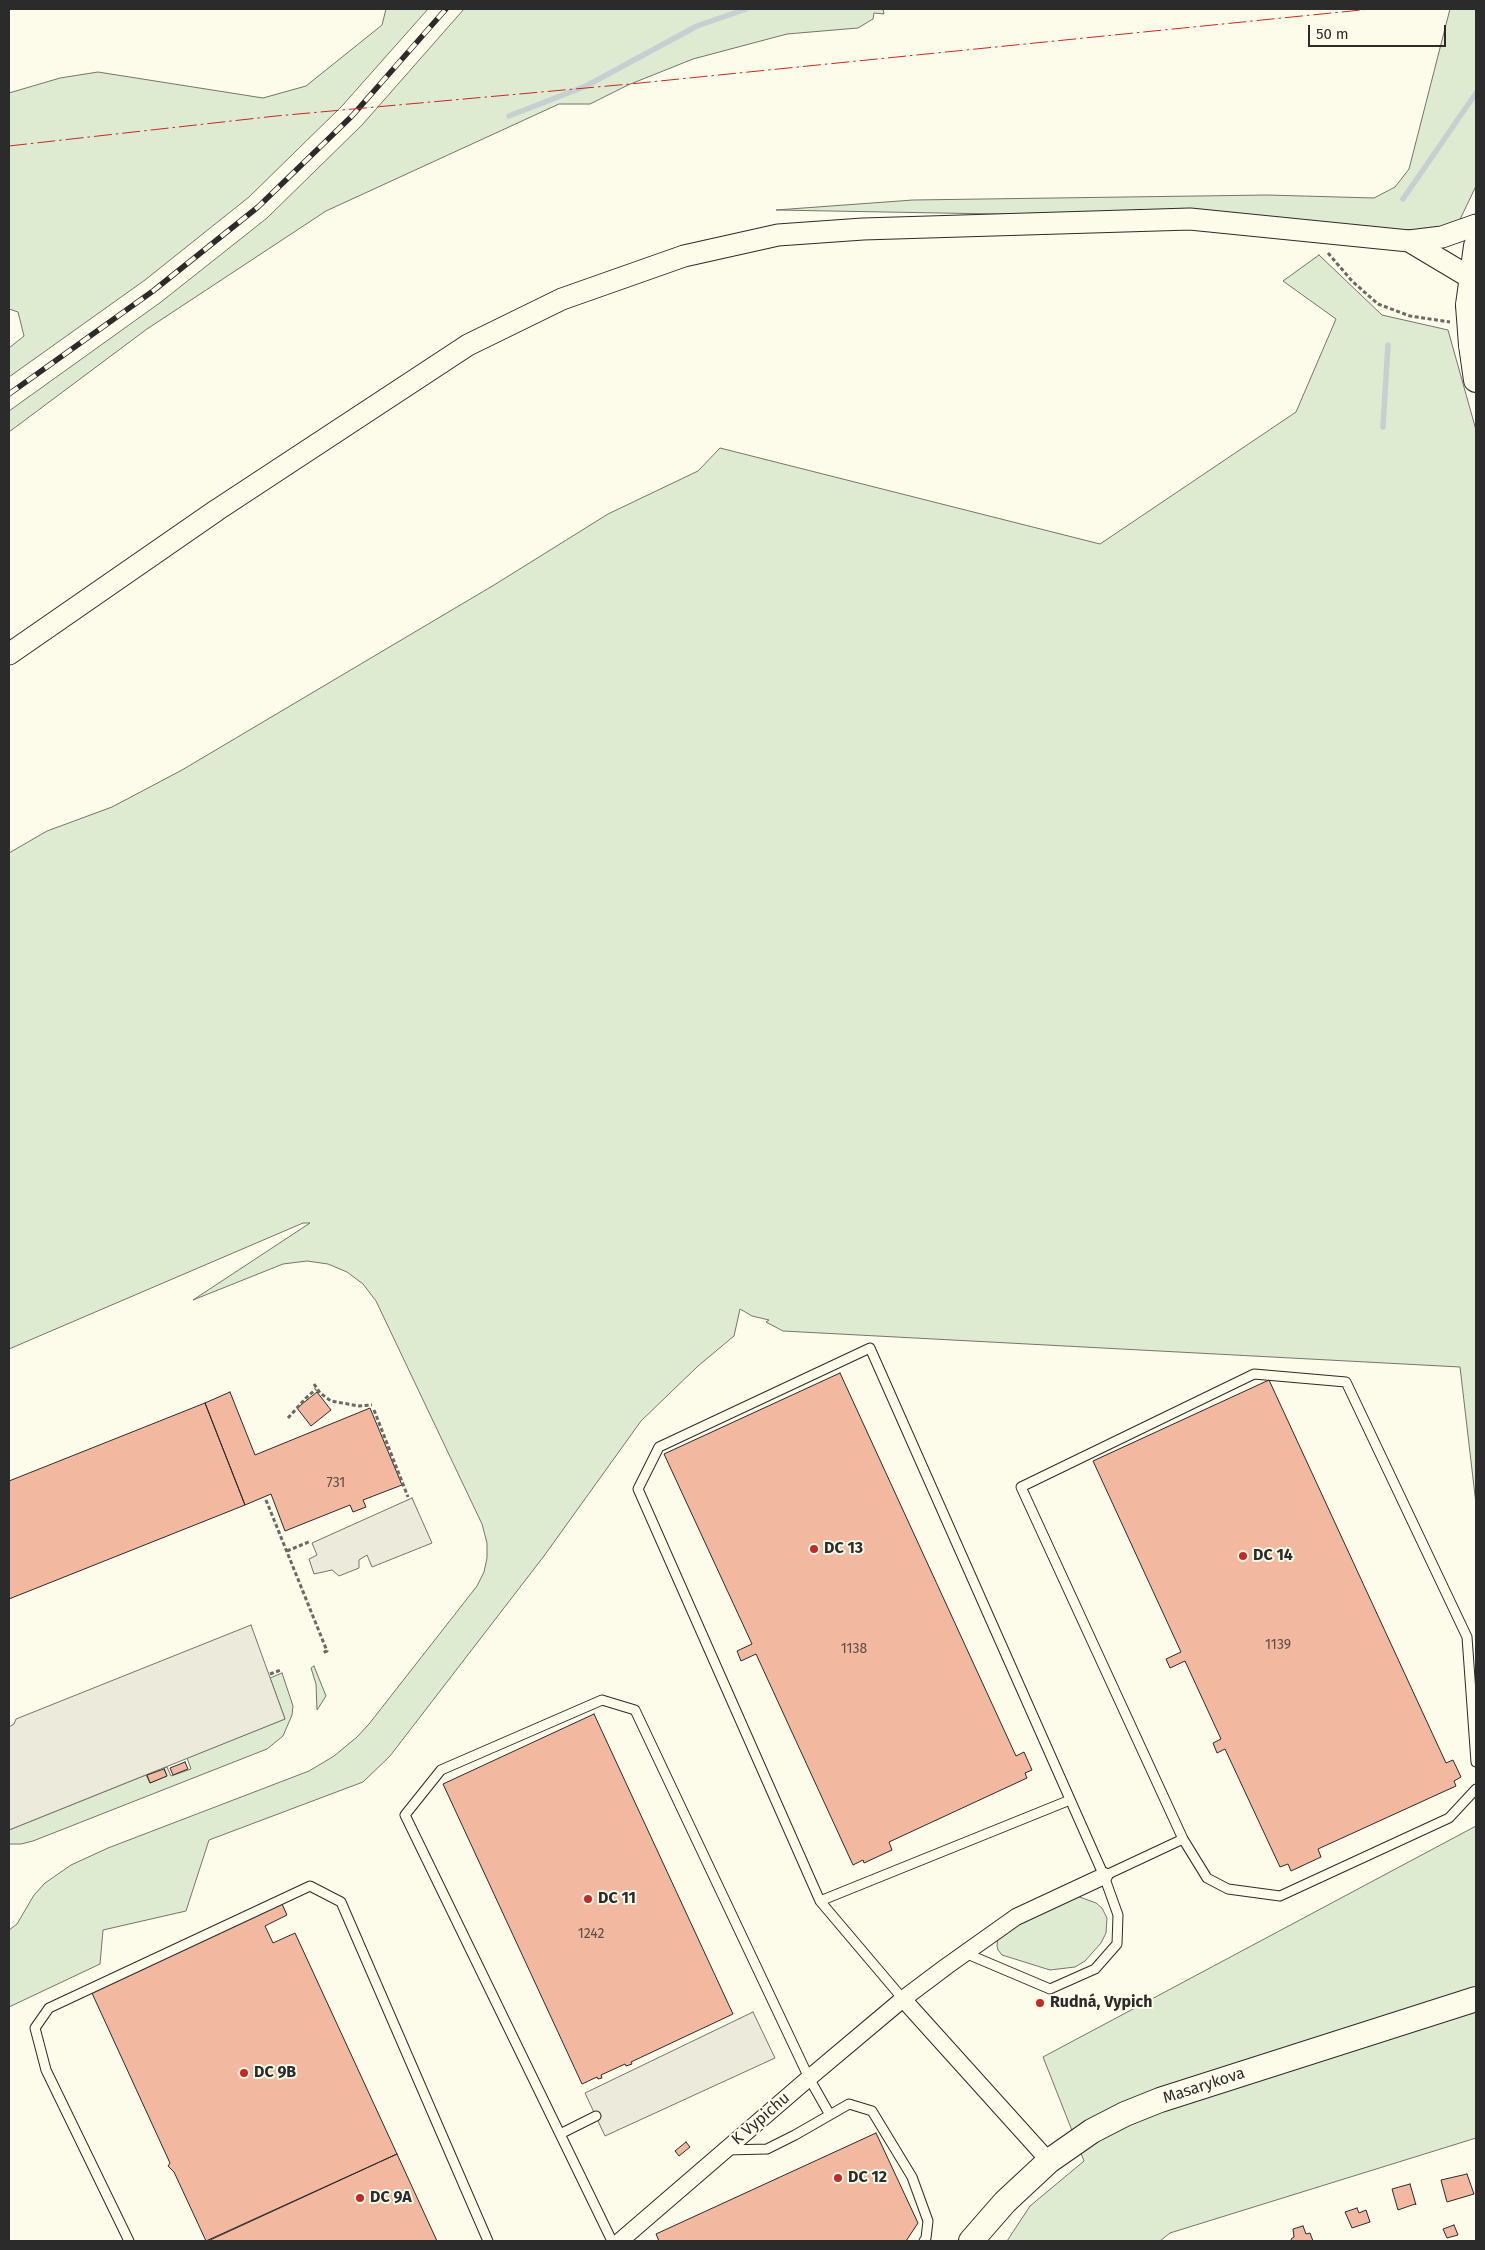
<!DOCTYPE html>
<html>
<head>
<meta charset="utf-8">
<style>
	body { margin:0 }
	#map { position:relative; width:1485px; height:2250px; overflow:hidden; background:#fdfbea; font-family:"Fira Sans",sans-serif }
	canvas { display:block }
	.frame { position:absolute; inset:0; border:10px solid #2b2b2b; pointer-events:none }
	.scale { position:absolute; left:1308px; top:25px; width:138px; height:22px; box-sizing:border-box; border:2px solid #2b2b2b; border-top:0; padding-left:6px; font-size:15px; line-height:18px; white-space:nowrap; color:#2b2b2b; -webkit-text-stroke:4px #fdfbea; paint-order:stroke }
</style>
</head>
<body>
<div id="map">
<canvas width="1485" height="2250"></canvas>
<div class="frame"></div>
<div class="scale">50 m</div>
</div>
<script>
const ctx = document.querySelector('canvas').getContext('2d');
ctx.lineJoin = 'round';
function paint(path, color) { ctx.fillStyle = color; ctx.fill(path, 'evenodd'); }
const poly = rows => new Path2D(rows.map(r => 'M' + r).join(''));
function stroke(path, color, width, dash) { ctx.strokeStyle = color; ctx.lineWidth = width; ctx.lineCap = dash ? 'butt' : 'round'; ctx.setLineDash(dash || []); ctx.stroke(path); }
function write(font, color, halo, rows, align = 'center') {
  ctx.font = font + ' "Fira Sans",sans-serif'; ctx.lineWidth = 4; ctx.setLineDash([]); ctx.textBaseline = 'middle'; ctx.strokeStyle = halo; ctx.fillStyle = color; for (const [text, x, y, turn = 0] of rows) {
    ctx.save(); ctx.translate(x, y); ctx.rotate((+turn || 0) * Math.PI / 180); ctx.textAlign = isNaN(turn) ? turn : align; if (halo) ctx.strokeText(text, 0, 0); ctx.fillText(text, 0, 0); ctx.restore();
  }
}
const green = poly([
	[386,9,428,9,342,106,249,197,145,280,9,377,9,348,24,336,18,312,9,309,9,93,60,78,98,72,263,98,306,86,382,25,386,9],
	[464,9,883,9,884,14,874,13,873,19,858,28,787,34,693,59,628,85,590,104,559,104,326,211,147,329,9,432,9,411,161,302,267,218,362,125,464,9],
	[1450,9,1476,9,1476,186,1454,232,1105,216,776,210,913,200,1267,195,1374,198,1395,187,1409,169,1450,9],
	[1319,255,1382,315,1448,330,1476,430,1476,1504,1460,1367,783,1331,766,1322,769,1320,752,1316,740,1309,734,1336,698,1366,641,1421,544,1556,390,1756,363,1782,209,1840,186,1911,103,1930,100,1964,9,2007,9,1930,17,1924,34,1895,45,1883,71,1865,108,1848,309,1771,334,1756,357,1737,369,1724,477,1586,484,1572,487,1558,487,1543,482,1524,376,1301,363,1284,347,1272,328,1264,307,1261,283,1264,193,1300,310,1223,303,1223,9,1349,9,853,47,831,112,807,182,770,494,585,608,514,698,471,720,448,1100,544,1296,412,1336,319,1283,281,1319,255],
	[314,1666,326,1696,317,1710,316,1684,311,1668,314,1666],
	[282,1673,293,1706,292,1715,283,1736,267,1749,33,1841,21,1844,9,1844,9,1830,146,1775,150,1783,167,1776,164,1768,167,1767,171,1776,191,1769,187,1758,285,1719,270,1678,282,1673],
	[1476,1826,1476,2138,1170,2233,1160,2241,1007,2241,1030,2206,1084,2161,1043,2057,1476,1826],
	[1077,1896,1096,1903,1102,1908,1107,1918,1106,1933,1101,1943,1085,1961,1075,1967,1050,1970,1002,1955,998,1950,997,1946,998,1935,1077,1896]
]);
paint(green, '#deebd1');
stroke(green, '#74746e', 1);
const parking = poly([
	[412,1498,432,1543,372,1567,367,1555,359,1560,359,1568,339,1576,332,1570,314,1574,309,1559,317,1555,312,1543,412,1498],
	[251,1625,285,1719,9,1830,9,1727,14,1724,16,1719,251,1625],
	[753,2012,775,2058,605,2136,585,2093,753,2012]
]);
paint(parking, '#eceadb');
stroke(parking, '#74746e', 1);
stroke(poly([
	[509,116,586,86,697,26,746,9],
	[1403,199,1476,93],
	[1383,427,1388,345]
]), '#c7d0d0', 5.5);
const building = poly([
	[840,1373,1016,1756,1024,1752,1032,1770,1025,1773,1027,1778,889,1842,892,1850,864,1863,863,1860,853,1865,756,1654,741,1661,737,1651,752,1644,664,1454,840,1373],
	[1269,1380,1446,1763,1453,1760,1461,1777,1454,1781,1456,1786,1318,1849,1321,1857,1291,1871,1288,1864,1280,1867,1225,1749,1217,1753,1213,1743,1221,1739,1185,1661,1170,1668,1166,1659,1181,1652,1093,1461,1269,1380],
	[230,1392,255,1455,370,1408,402,1485,363,1500,366,1507,353,1512,350,1505,285,1531,271,1494,245,1505,205,1403,230,1392],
	[317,1392,331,1410,311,1426,297,1408,317,1392],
	[205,1403,245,1505,9,1599,9,1481,205,1403],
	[594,1714,733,2014,631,2062,632,2064,626,2066,625,2064,601,2075,602,2078,598,2079,597,2077,582,2084,443,1784,594,1714],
	[185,1762,188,1769,173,1775,170,1768,185,1762],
	[164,1769,167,1776,150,1783,147,1775,164,1769],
	[282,1904,287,1915,265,1926,273,1943,295,1933,397,2154,206,2241,174,2172,168,2166,170,2163,91,1991,282,1904],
	[876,2133,918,2223,906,2241,659,2241,656,2234,876,2133],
	[686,2142,690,2147,679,2156,675,2151,686,2142],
	[397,2154,437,2241,208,2241,397,2154],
	[1467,2174,1474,2194,1447,2202,1441,2180,1467,2174],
	[1410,2184,1416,2205,1415,2204,1398,2210,1392,2189,1410,2184],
	[1357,2208,1359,2213,1366,2210,1370,2222,1352,2228,1345,2212,1357,2208],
	[1454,2225,1458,2235,1447,2238,1443,2229,1454,2225],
	[1303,2226,1306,2234,1310,2233,1313,2241,1292,2241,1291,2239,1294,2237,1293,2229,1303,2226]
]);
paint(building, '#f2b8a0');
stroke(building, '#2b2b2b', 1);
const service = poly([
	[1476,1762,1467,1637,1346,1382,1254,1374,1021,1487,1183,1839,1207,1878,1228,1889,1280,1896,1449,1818,1476,1789],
	[1104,1876,1183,1839],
	[820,1901,1070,1800],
	[903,1999,820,1901,638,1489,659,1447,870,1348,1104,1876,1118,1915,1117,1944,1095,1969,1050,1989,965,1953],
	[560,2134,596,2116],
	[726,2150,767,2149,795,2135,849,2104,872,2111,912,2177,928,2221,926,2238,924,2241],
	[129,2241,46,2070,35,2028,49,2008,310,1886,341,1902,488,2241],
	[612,2241,405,1815,441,1770,602,1700,635,1710,809,2078,830,2115]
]);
const minor = poly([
	[903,1999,1049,2161],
	[620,2241,809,2078,903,1999,947,1966,1016,1917,1104,1876]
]);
const tertiary = poly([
	[1409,241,1471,278],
	[9,654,217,510,468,345,562,299,684,256,778,235,863,229,1190,219,1409,241,1442,237,1476,225]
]);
const secondary = poly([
	[1468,305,1476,246],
	[1471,345,1476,380],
	[971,2241,1005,2202,1049,2161,1092,2131,1125,2114,1160,2100,1476,1999]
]);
stroke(service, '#2b2b2b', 11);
stroke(minor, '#2b2b2b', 18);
stroke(tertiary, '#2b2b2b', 23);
stroke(secondary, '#2b2b2b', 26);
stroke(poly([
	[1328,253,1352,281,1378,304,1410,316,1450,322],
	[314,1384,320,1393,331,1401,359,1406,372,1405],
	[374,1410,408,1497],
	[288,1418,306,1398,316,1389],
	[266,1500,327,1651,322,1653],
	[287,1551,311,1541],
	[270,1674,281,1670]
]), '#6a6964', 3, [4, 2.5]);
stroke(service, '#fdfbea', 9);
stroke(minor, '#fdfbea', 16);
stroke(tertiary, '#fdfbea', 21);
stroke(secondary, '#fdfbea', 24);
const rail = poly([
	[9,394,153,291,258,207,352,116,446,9]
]);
stroke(rail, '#2b2b2b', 5.5);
stroke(rail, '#fdfbea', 4, [11]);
const secondaryBridge = poly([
	[1468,305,1471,345]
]);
stroke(secondaryBridge, '#2b2b2b', 26, []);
stroke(secondaryBridge, '#fdfbea', 24);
stroke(poly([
	[9,146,276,116,630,84,1371,9]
]), '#c62828', 1, [18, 4, 2.5, 4]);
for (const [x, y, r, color] of [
	[814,1549,5,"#c62828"],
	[1243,1556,5,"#c62828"],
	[588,1899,5,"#c62828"],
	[1040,2003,5,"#c62828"],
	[244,2073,5,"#c62828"],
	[838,2178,5,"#c62828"],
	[360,2198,5,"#c62828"]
]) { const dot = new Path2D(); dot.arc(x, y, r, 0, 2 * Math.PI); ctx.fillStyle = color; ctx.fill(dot); stroke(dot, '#fdfbea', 2); }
write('14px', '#5d4e48', null, [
	["731",336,1483],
	["1139",1278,1645],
	["1138",854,1649],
	["1242",591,1934]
]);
write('bold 16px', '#2b2b2b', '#fdfbea', [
	["DC 13",824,1549],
	["DC 14",1253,1556],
	["DC 11",598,1899],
	["Rudná, Vypich",1050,2003],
	["DC 9B",254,2073],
	["DC 12",848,2178],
	["DC 9A",370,2198]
], 'left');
write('16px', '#2b2b2b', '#fdfbea', [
	["Masarykova",1204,2086,-18],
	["K Vypichu",761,2119,-41]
]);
</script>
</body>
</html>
